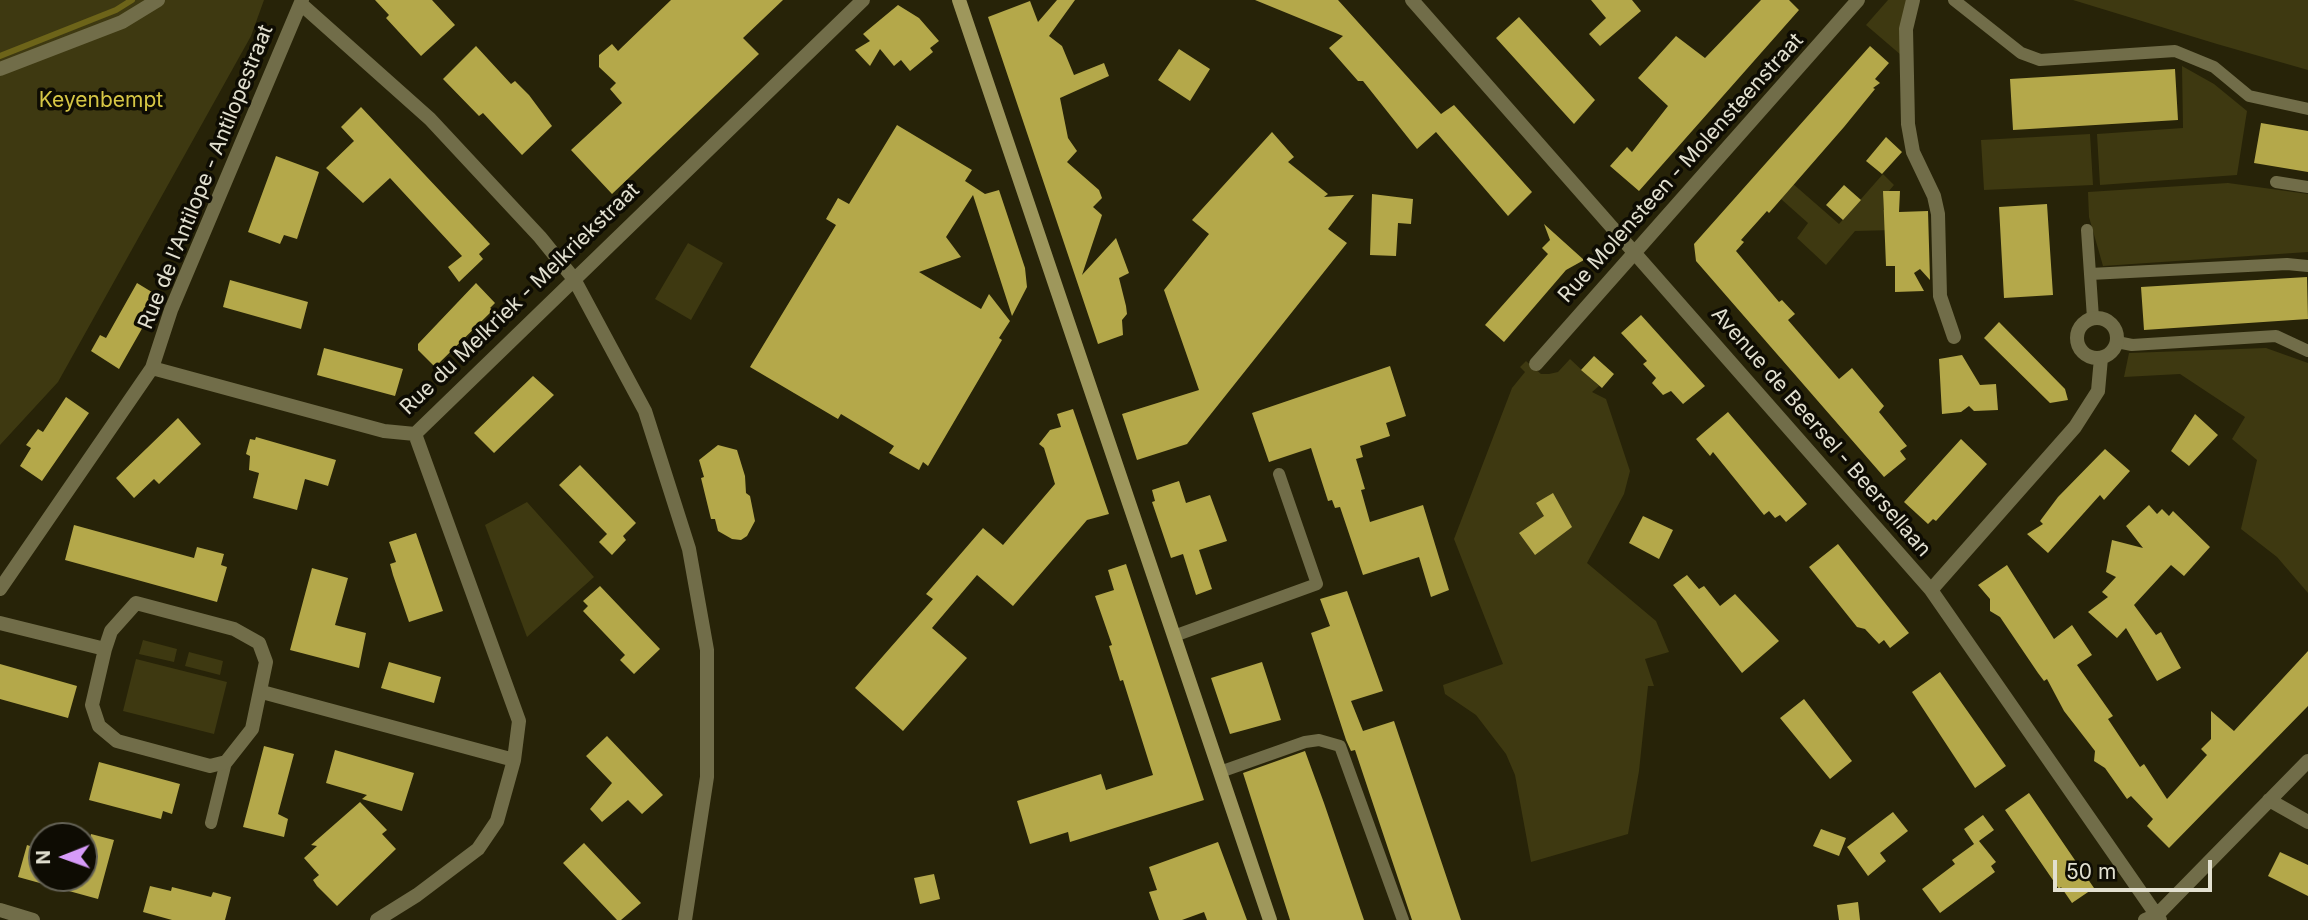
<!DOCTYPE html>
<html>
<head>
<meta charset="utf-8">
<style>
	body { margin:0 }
	#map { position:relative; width:2308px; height:920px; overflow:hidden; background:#272308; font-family:Inter,sans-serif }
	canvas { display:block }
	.north { position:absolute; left:28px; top:822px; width:70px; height:70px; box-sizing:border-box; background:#0e0c03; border:2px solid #636155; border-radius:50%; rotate:269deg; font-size:19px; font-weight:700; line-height:28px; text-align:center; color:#e2e0d0 }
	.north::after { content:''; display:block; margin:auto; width:24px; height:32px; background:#d79bf9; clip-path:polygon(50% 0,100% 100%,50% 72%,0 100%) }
	.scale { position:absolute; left:2053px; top:860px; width:159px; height:32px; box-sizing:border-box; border:4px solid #e2e0d0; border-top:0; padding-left:9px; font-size:21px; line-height:24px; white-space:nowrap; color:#e2e0d0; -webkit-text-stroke:5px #0e0c03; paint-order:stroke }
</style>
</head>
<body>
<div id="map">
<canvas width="2308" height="920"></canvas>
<div class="north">N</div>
<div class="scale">50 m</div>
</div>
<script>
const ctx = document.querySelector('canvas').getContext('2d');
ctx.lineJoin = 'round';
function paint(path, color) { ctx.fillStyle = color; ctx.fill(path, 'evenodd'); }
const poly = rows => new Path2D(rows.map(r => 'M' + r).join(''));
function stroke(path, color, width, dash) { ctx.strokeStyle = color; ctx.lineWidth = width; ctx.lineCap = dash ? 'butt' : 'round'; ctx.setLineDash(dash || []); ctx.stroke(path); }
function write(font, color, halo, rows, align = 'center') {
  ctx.font = font + ' Inter,sans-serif'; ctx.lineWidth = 7; ctx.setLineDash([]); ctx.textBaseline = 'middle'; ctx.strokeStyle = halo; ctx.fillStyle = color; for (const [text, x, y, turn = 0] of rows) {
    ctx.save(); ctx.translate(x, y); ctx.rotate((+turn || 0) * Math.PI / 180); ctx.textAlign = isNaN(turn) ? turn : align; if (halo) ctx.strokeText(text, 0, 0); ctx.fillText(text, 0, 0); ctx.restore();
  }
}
paint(poly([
	[0,0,264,0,251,36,58,382,0,445],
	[1888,0,1907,0,1901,55,1866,25],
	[2073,0,2308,0,2308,70,2217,44],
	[2182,66,2214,84,2247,111,2237,175,2100,185,2097,134,2183,128],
	[2090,134,2093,185,1984,190,1981,140],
	[1883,174,1894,185,1883,198,1883,210,1894,210,1894,230,1855,231,1826,265,1797,238,1808,223,1781,199,1792,183,1839,224],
	[2228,183,2308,194,2308,252,2103,266,2089,217,2088,192],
	[688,243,723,263,691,320,655,299],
	[2266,348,2308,363,2308,593,2277,557,2241,529,2257,460,2232,439,2245,417,2180,374,2124,377,2129,353],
	[1570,359,1599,386,1592,392,1606,399,1630,471,1624,494,1587,563,1656,621,1669,652,1645,659,1654,686,1648,686,1639,771,1628,834,1531,862,1515,775,1506,754,1476,715,1445,694,1443,685,1503,664,1454,539,1512,388,1525,372,1520,367,1526,361,1541,374,1549,374,1558,372],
	[527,502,594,577,527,637,485,525],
	[143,640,177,649,174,662,139,654],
	[189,652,223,661,220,675,185,666],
	[136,659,227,682,214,734,123,711]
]), '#3e3911');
stroke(poly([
	[0,56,116,10,132,0]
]), '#6d6419', 6);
paint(poly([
	[375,0,432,0,455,25,421,56,386,18,389,15],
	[671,0,783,0,743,38,759,54,612,194,571,150,622,103,610,89,616,83,599,67,599,55,612,44,618,51],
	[1057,0,1075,0,1049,36,1062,46,1074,75,1104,63,1109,76,1060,98,1068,138,1077,151,1067,162,1099,190,1102,198,1093,207,1102,215,1082,275,1116,238,1129,273,1119,278,1126,306,1127,314,1122,320,1123,335,1098,344,988,17,1030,1,1038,22],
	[1255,0,1338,0,1441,114,1454,105,1532,192,1508,216,1436,132,1417,149,1363,81,1358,81,1329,48,1343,36],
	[1591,0,1632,0,1641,11,1600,46,1589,34,1606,18],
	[1761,0,1789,0,1799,10,1639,191,1610,166,1627,147,1632,152,1668,106,1638,78,1676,36,1705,58],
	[898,5,919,18,939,41,930,48,933,52,910,71,901,60,894,66,880,49,870,66,855,50,870,41,863,34],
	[1519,17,1595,100,1574,124,1496,38],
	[476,46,511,84,515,81,529,95,552,126,522,155,483,113,479,116,443,79],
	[1870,46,1889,63,1875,79,1880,83,1873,88,1875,89,1844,127,1769,213,1767,211,1741,240,1744,242,1736,251,1779,302,1782,300,1795,314,1788,320,1839,379,1852,368,1884,406,1879,412,1907,446,1900,451,1906,459,1884,477,1696,261,1694,244],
	[1179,49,1210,69,1190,101,1158,80],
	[2175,69,2178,120,2013,130,2010,79],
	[361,107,490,244,479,254,483,259,459,282,448,267,462,256,390,178,363,203,326,168,354,141,341,127],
	[2261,123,2308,131,2308,172,2254,163],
	[897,125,972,170,965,181,985,194,999,190,1025,268,1027,287,1012,316,973,195,946,237,961,257,919,272,981,309,989,294,1010,321,999,338,1002,340,928,466,923,462,919,470,889,453,894,446,841,414,838,419,750,367,836,225,826,219,838,198,849,204],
	[1272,132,1294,157,1288,162,1328,194,1324,197,1354,195,1328,229,1347,243,1187,444,1137,460,1122,414,1199,390,1164,290,1209,234,1192,220],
	[1886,137,1902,152,1882,174,1866,161],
	[276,156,319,172,297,239,284,235,280,244,248,232],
	[1844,185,1861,200,1843,220,1826,205],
	[1883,191,1900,191,1899,212,1928,211,1930,280,1920,269,1914,273,1924,291,1895,292,1895,266,1886,266],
	[1372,194,1413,199,1411,224,1398,223,1396,256,1370,255],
	[2047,204,2053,295,2004,298,1999,207],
	[1544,224,1584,260,1566,270,1504,342,1485,325,1548,254,1542,248,1550,240],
	[2307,277,2308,319,2144,330,2141,287],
	[230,280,308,302,301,329,223,307],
	[137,283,160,297,119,369,91,351,100,335,106,338],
	[476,283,495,303,490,308,493,310,435,367,418,350,418,344],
	[1641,315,1705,386,1683,404,1671,391,1663,395,1652,383,1656,378,1643,364,1647,361,1621,333],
	[1999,322,2065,389,2068,400,2050,403,1984,338],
	[324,348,403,369,395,396,317,375],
	[1962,355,1980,385,1996,384,1998,410,1974,411,1969,406,1961,412,1942,414,1939,359],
	[1594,356,1614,374,1602,388,1581,370],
	[1390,366,1406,416,1386,423,1390,436,1360,446,1363,457,1356,459,1365,489,1361,490,1370,522,1423,505,1449,590,1431,597,1419,557,1363,575,1340,507,1335,508,1332,500,1328,501,1311,448,1269,462,1252,413],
	[533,376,554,395,494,453,474,433],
	[66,397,89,413,42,481,20,466,31,448,26,445,38,429,43,432],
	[1073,409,1109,514,1087,520,1013,606,977,575,932,628,967,658,903,731,855,688,933,599,926,594,983,528,1003,545,1055,484,1044,448,1039,444,1050,430,1061,427,1057,414],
	[1728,412,1807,504,1786,522,1780,515,1775,518,1769,511,1764,515,1713,452,1710,456,1696,439],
	[2195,414,2218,435,2189,466,2171,451],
	[178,418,201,444,159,484,154,479,134,498,116,478],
	[256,437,336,460,328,486,305,479,297,510,253,498,259,473,249,470,250,456,246,454,250,439,255,440],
	[1961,439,1987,464,1936,521,1933,519,1928,524,1904,502],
	[718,445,737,450,745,476,746,493,750,496,755,521,747,536,741,540,732,539,718,531,715,519,711,519,701,478,704,477,699,460],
	[2105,449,2130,471,2104,500,2100,495,2048,553,2027,534,2043,524,2040,521,2058,497],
	[580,465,636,523,623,536,626,540,612,555,599,542,607,534,559,485],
	[1179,481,1186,503,1210,495,1227,541,1199,550,1212,589,1196,595,1183,554,1171,558,1152,502,1155,501,1152,490],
	[1553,493,1572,527,1535,555,1519,533,1544,516,1536,503],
	[2149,505,2157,514,2162,509,2169,516,2173,511,2210,547,2184,576,2171,565,2134,605,2156,635,2161,632,2181,668,2157,681,2126,628,2117,638,2088,612,2108,597,2102,592,2116,577,2106,572,2112,540,2143,548,2126,526],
	[1643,516,1673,530,1659,559,1629,543],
	[74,525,194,558,197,547,224,554,221,565,227,567,217,602,65,560],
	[416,533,443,611,409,622,393,575,390,564,396,562,389,542],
	[1838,544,1909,633,1890,648,1884,640,1879,644,1865,629,1857,627,1809,567],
	[1126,564,1204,800,1070,842,1068,832,1030,844,1017,801,1101,774,1106,790,1153,775,1123,680,1120,681,1109,646,1112,645,1095,596,1114,590,1108,570],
	[2007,565,2054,639,2072,625,2092,655,2077,665,2113,716,2108,719,2140,767,2144,764,2167,799,2207,755,2201,749,2211,739,2211,711,2234,731,2308,651,2308,706,2169,848,2147,826,2153,819,2131,796,2127,799,2105,768,2094,761,2095,751,2064,711,2047,679,2044,681,2038,673,2000,617,1990,611,1990,599,1978,585],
	[312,568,348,578,335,625,366,633,359,668,290,650],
	[1687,575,1699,589,1704,586,1720,606,1735,594,1779,641,1742,673,1673,585],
	[600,586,660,649,634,674,620,660,625,655,583,611,588,606,583,601],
	[1347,591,1383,691,1351,701,1363,731,1394,721,1461,920,1412,920,1355,750,1351,751,1346,740,1311,633,1330,626,1320,599],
	[389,662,441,677,434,703,381,688],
	[1262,662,1281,720,1230,734,1211,678],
	[0,664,77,686,68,718,0,699],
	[1940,672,2006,766,1975,788,1912,692],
	[1804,699,1852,761,1830,779,1780,718],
	[607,736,663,795,642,814,628,800,602,822,590,809,612,783,586,756],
	[264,746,294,754,278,814,288,819,284,837,243,827],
	[335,750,414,773,402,811,362,799,367,795,326,783],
	[1305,751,1324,803,1364,920,1290,920,1243,773],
	[99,762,180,784,172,814,163,811,161,819,89,800],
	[2029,793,2094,888,2072,903,2061,887,2059,889,2005,810],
	[360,802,387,830,382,834,396,849,337,906,317,886,313,880,319,875,304,858,317,846,311,845],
	[1893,812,1908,831,1880,853,1886,861,1868,876,1847,847],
	[1983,815,1994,830,1979,841,1996,862,1991,866,1995,872,1940,913,1922,889,1955,864,1952,860,1974,844,1964,829],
	[1821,829,1846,838,1839,856,1813,846],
	[91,834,114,840,98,899,18,877,27,845,42,850,42,878,84,878],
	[1218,842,1247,920,1207,920,1204,912,1182,920,1159,920,1149,892,1157,890,1149,867],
	[584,843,641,903,621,920,617,920,563,863],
	[2280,852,2308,865,2308,896,2268,876],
	[934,874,940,899,920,904,914,878],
	[150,886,171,891,172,887,211,897,213,892,231,897,225,920,172,920,143,912],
	[1858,902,1860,920,1839,920,1837,905]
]), '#b4a84a');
stroke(poly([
	[1954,0,2021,53,2040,60,2175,51,2214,67,2249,96,2308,109],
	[2276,182,2308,187],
	[2087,230,2090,274],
	[2093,318,2090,274,2287,264,2308,266],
	[2117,342,2132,345,2276,336,2308,351],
	[1174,636,1317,584,1279,474],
	[1220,772,1305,742,1319,740,1340,746,1403,920],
	[211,823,226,762]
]), '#716d49', 12);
stroke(poly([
	[1412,0,1931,590,2160,920],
	[1913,0,1906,29,1908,124,1913,152,1934,196,1938,214,1940,296,1954,337],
	[301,4,430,119,540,237,574,279,645,411,689,549,707,650,707,777,685,920],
	[0,69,122,22,158,0],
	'2077 338a20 20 0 1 1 40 0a20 20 0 1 1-40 0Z',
	[1536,364,1858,0],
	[152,368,384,431,415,434,863,0],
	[0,589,152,368,171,310,302,0],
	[1931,590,2075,427,2098,391,2101,358],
	[136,603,234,629,259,643,266,662,252,729,226,762,210,766,117,741,99,726,92,705,105,649,111,631,136,603],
	[0,623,105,649],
	[262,692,514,760],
	[2269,800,2308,822],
	[0,910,33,920],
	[377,920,417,895,478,849,497,821,514,760,519,721,415,434],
	[2145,920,2157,915,2308,761]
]), '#716d49', 14);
stroke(poly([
	[959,0,1270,920]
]), '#9e975c', 14);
write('21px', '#d6c645', '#0e0c03', [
	["Keyenbempt",101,101]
]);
write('21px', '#e2e0d0', '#0e0c03', [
	["Rue Molensteen - Molensteenstraat",1681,168,-48],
	["Rue de l'Antilope - Antilopestraat",206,177,-68],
	["Rue du Melkriek - Melkriekstraat",520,299,-44],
	["Avenue de Beersel - Beersellaan",1821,432,49]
]);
</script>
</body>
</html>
